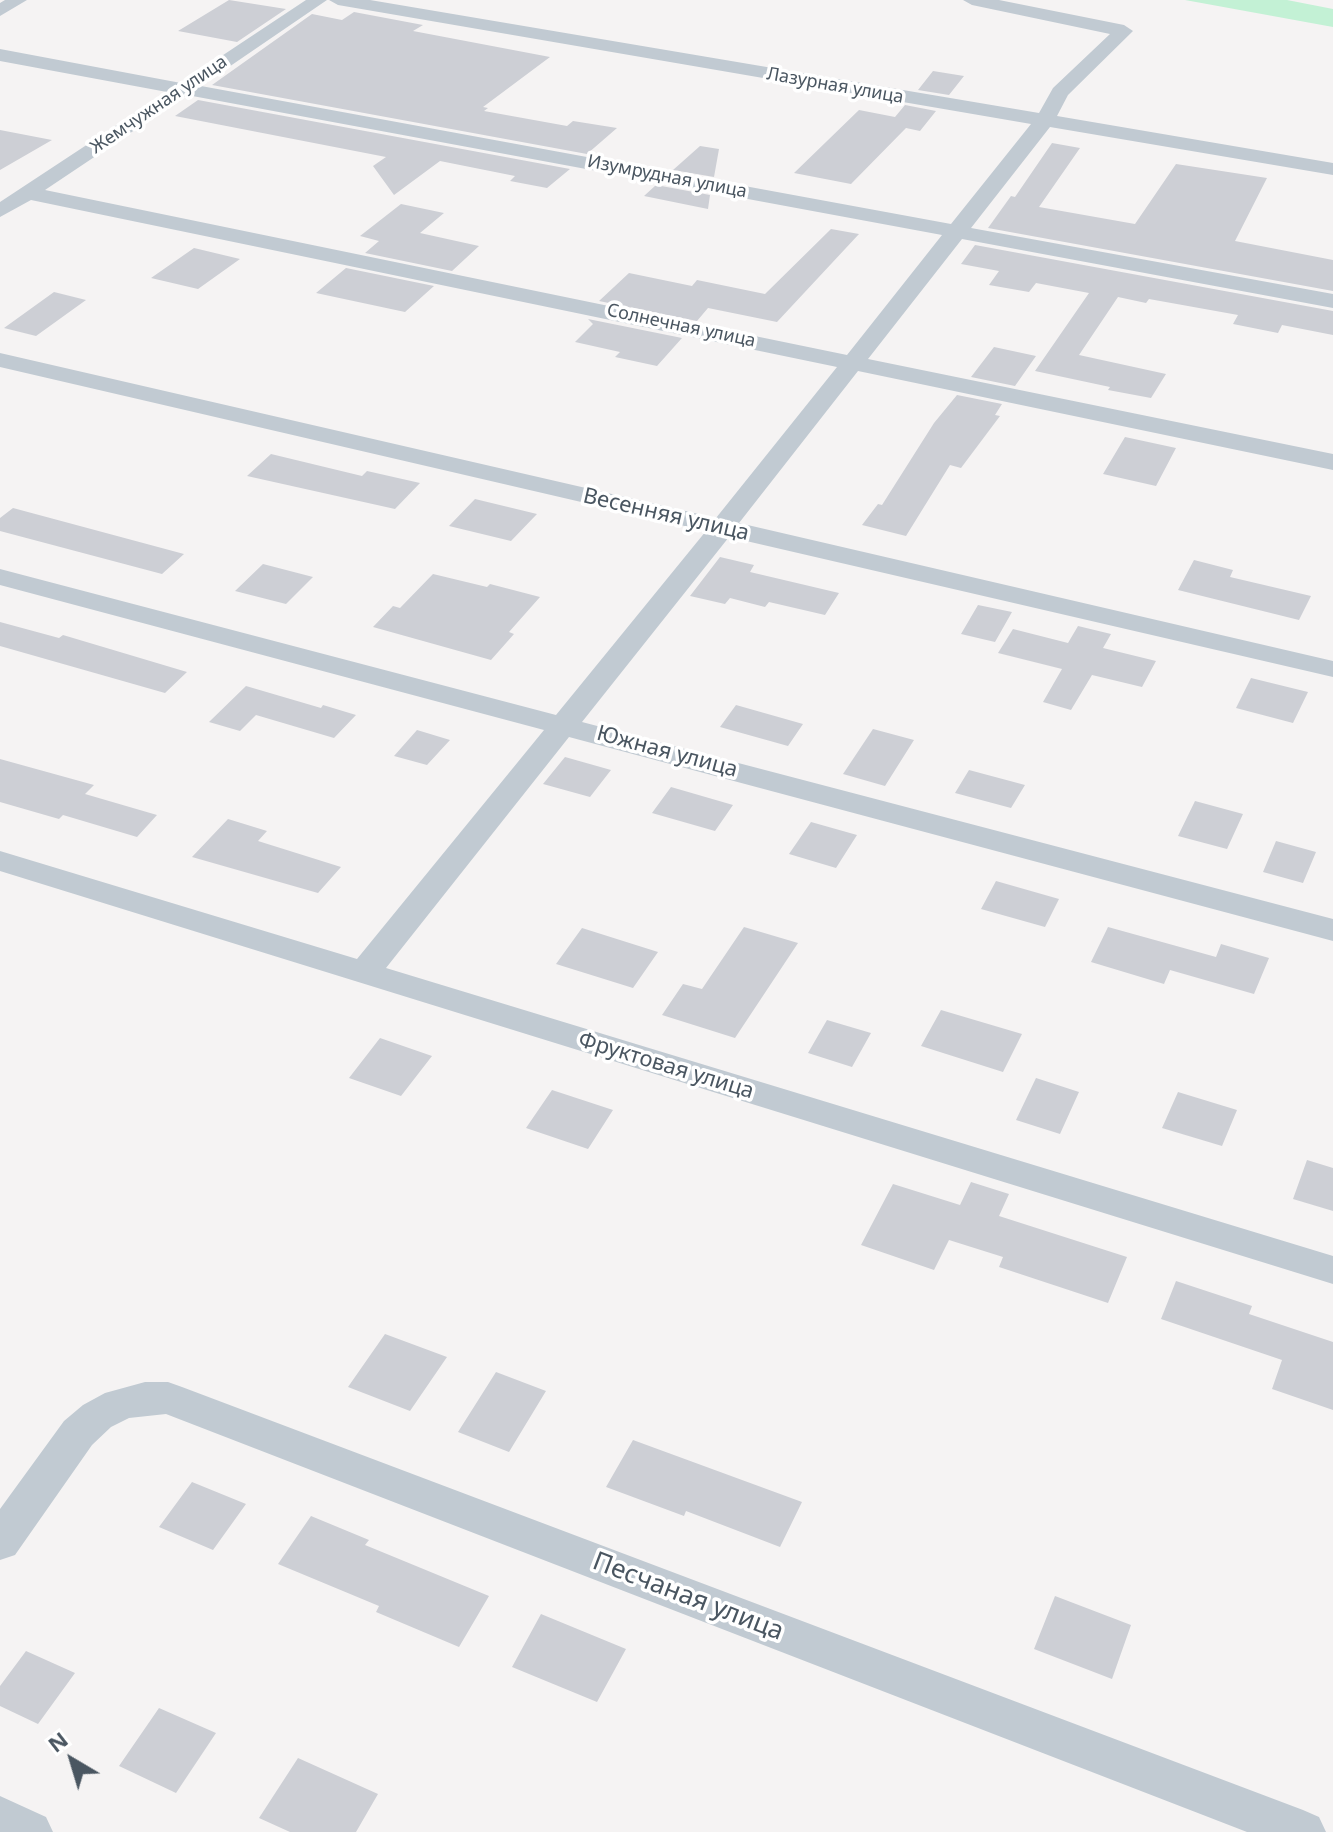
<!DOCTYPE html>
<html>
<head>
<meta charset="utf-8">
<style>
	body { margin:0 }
	#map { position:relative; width:1333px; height:1832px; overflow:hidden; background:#f5f3f3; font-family:"Noto Sans",sans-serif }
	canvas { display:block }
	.north { position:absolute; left:32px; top:1720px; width:80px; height:80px; -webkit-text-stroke:6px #fff; paint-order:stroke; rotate:322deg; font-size:22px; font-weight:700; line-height:32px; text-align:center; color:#4a5661 }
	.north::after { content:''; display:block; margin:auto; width:28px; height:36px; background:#4a5661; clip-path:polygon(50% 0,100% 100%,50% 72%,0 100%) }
</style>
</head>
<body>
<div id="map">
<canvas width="1333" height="1832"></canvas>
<div class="north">N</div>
</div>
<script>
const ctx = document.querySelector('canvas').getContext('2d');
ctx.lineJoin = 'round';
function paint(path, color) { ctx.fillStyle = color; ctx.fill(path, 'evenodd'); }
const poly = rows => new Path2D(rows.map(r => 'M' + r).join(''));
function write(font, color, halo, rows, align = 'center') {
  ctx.font = font + ' "Noto Sans",sans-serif'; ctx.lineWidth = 7; ctx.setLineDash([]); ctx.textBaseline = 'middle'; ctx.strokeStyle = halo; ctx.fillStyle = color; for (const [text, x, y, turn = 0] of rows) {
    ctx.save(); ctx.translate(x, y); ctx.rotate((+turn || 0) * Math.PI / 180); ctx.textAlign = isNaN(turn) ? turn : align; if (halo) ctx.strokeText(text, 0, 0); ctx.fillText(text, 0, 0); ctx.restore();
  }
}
paint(poly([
	[1185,0,1287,0,1333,9,1333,27]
]), '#c3f1d5');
paint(poly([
	[229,0,286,9,237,42,178,31],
	[354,12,423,25,413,31,550,57,483,107,488,108,484,111,567,126,573,121,617,128,587,154,212,85,312,14,342,20],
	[933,71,964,76,949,95,918,90],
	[198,100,570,169,547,188,510,181,515,176,440,161,394,195,373,166,386,157,175,116],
	[905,105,936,111,920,131,906,128,851,184,794,173,859,110,895,117],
	[0,130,52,140,0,170],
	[1052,143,1080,148,1039,207,1135,224,1176,164,1267,178,1235,241,1333,260,1333,291,988,228,1011,196,1015,197],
	[700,146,719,149,714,177,673,170],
	[656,185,710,195,708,209,644,196],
	[401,204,444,213,420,233,479,246,452,271,365,253,379,241,360,236],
	[831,229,859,234,777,322,708,308,697,321,599,301,629,273,692,286,697,280,765,294],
	[975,245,1333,311,1333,335,1282,325,1278,333,1233,324,1238,315,1149,299,1146,303,1118,297,1079,355,1166,374,1151,398,1108,390,1110,387,1035,371,1089,293,1036,283,1029,292,989,285,999,271,961,264],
	[194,248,240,259,198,289,151,278],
	[346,268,434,286,405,312,316,293],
	[54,292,86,300,36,336,4,328],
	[588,319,682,338,657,366,615,357,620,352,575,342,593,324],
	[994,347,1036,356,1015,386,971,377],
	[957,395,1002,404,995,415,1000,416,961,468,950,465,906,536,862,525,878,504,882,505,934,423],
	[1125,437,1176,448,1156,486,1103,474],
	[271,454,362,476,367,471,420,483,395,509,247,476],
	[475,499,537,514,511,541,449,526],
	[13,508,184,554,162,574,0,531,0,518],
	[720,557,754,565,750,572,839,593,825,615,769,602,765,607,730,598,725,604,690,596],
	[1194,560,1233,570,1230,577,1311,596,1299,620,1178,590],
	[263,564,313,577,286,604,235,591],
	[433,574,487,587,490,584,540,597,509,632,514,634,491,660,373,627,393,606,400,608],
	[978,605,1012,612,995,642,961,634],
	[0,622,59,638,63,635,187,672,165,693,0,646],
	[1078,626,1111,634,1103,648,1156,661,1142,687,1092,675,1071,710,1043,702,1062,669,998,653,1013,629,1068,643],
	[1251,678,1308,692,1293,723,1236,708],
	[246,686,321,708,323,705,356,715,334,738,256,715,240,731,209,722],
	[736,705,803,724,788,746,720,727],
	[873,729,914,740,885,786,843,774],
	[417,730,450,740,427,765,394,756],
	[565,757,611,770,590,797,543,784],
	[0,759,94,785,85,794,157,815,137,837,63,815,59,819,0,802],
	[969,770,1025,785,1011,808,955,793],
	[671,787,733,805,715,831,652,813],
	[1195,801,1243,814,1227,849,1178,836],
	[228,819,267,831,258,841,341,867,318,893,192,857],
	[811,822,857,835,836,868,789,854],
	[1276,841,1316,852,1303,883,1263,872],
	[996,881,1059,899,1045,927,981,909],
	[744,927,798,943,735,1038,662,1015,683,984,702,989],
	[1108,927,1216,957,1221,944,1269,958,1254,994,1170,970,1164,984,1091,962],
	[582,928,658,952,633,988,556,964],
	[941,1010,1022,1034,1003,1072,921,1046],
	[827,1020,871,1033,852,1067,808,1053],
	[380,1038,432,1056,401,1096,349,1078],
	[1036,1078,1079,1092,1060,1134,1016,1120],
	[552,1090,613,1110,588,1149,526,1128],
	[1178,1092,1237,1110,1222,1146,1162,1128],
	[1307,1160,1333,1168,1333,1211,1293,1199],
	[971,1182,1009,1194,999,1216,1127,1257,1108,1303,999,1267,1003,1257,949,1240,934,1270,861,1245,893,1184,960,1205],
	[1176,1281,1252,1306,1249,1314,1333,1342,1333,1410,1272,1389,1282,1360,1161,1319],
	[385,1334,447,1357,410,1411,348,1387],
	[496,1372,546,1391,509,1452,458,1432],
	[633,1440,802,1502,780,1547,686,1511,684,1516,606,1487],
	[192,1482,246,1504,213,1550,159,1527],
	[311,1516,369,1540,365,1545,489,1596,459,1647,376,1612,379,1606,278,1564],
	[1055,1596,1131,1625,1112,1679,1034,1649],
	[541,1614,626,1649,597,1702,512,1667],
	[26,1651,75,1673,38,1724,0,1706,0,1686],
	[159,1708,216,1733,176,1793,119,1766],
	[298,1758,378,1794,356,1832,290,1832,259,1818]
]), '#cdcfd5');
paint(poly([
	[5,0,27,0,0,16,0,3,5,0],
	[306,0,327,0,201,86,951,224,1031,124,338,5,329,0,370,0,1039,113,1053,88,1110,34,972,5,963,0,999,0,1124,25,1133,31,1068,95,1057,116,1333,163,1333,175,1050,127,971,228,1333,294,1333,308,962,239,868,359,1333,454,1333,470,858,371,739,523,1333,661,1333,677,729,537,582,722,1333,919,1333,941,569,737,386,968,1333,1256,1333,1284,0,871,0,851,357,959,544,730,0,585,0,569,556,715,706,531,0,367,0,353,716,518,837,367,31,200,0,217,0,202,167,92,0,61,0,49,181,83,306,0],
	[187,95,942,235,847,355,45,190,187,95],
	[145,1382,168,1382,182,1387,1303,1810,1319,1817,1326,1832,1247,1832,166,1414,129,1418,111,1427,92,1445,15,1555,0,1560,0,1509,64,1421,83,1405,105,1393,145,1382],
	[0,1796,46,1817,53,1832,0,1832,0,1796]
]), '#c1cad2');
write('18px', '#4a5661', '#fff', [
	["Лазурная улица",835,86,10],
	["Жемчужная улица",159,105,-34],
	["Изумрудная улица",667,177,11],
	["Солнечная улица",681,326,12]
]);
write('22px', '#4a5661', '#fff', [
	["Весенняя улица",666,515,13],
	["Южная улица",667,752,15],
	["Фруктовая улица",666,1066,17]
]);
write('26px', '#4a5661', '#fff', [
	["Песчаная улица",688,1597,21]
]);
</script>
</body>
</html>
